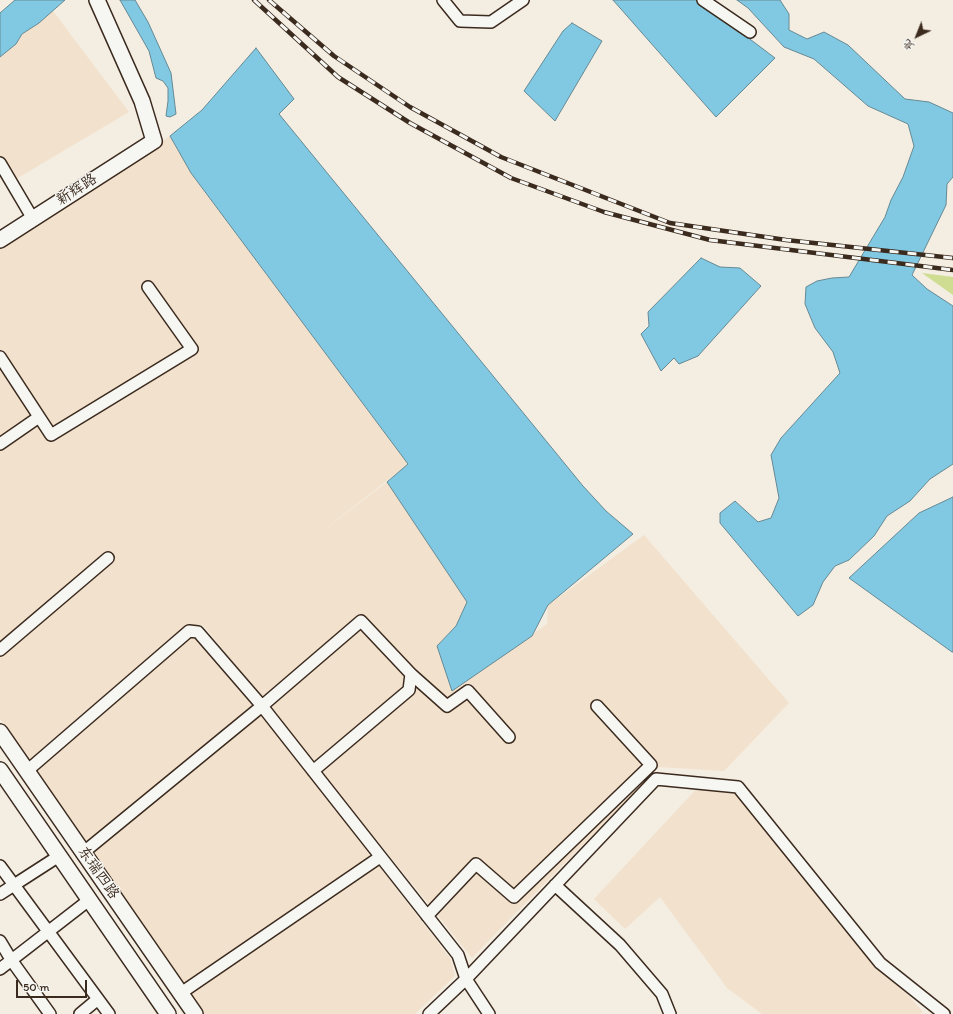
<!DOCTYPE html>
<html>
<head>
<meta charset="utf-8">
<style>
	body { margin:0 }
	#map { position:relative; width:953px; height:1014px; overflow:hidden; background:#f4ede1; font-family:Itim,"LXGW WenKai TC",sans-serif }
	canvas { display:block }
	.north { position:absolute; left:897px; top:16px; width:40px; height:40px; -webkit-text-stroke:3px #f6f6f2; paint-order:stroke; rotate:223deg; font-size:11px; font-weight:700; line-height:16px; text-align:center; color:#3b2a1e }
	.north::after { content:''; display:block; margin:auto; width:14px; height:18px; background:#3b2a1e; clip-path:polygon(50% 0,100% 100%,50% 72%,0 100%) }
	.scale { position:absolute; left:16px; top:980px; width:71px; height:18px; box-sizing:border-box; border:2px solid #3b2a1e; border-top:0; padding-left:5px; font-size:12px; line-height:14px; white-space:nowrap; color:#3b2a1e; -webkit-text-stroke:3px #f6f6f2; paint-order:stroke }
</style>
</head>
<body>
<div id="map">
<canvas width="953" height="1014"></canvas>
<div class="north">北</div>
<div class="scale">50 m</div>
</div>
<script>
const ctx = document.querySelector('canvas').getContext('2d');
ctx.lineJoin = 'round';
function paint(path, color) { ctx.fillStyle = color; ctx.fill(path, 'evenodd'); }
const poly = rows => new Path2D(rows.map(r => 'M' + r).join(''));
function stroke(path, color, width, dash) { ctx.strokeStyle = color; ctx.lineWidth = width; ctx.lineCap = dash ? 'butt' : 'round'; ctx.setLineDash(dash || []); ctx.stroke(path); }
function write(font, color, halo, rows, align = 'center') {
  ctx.font = font + ' Itim,"LXGW WenKai TC",sans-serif'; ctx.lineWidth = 3; ctx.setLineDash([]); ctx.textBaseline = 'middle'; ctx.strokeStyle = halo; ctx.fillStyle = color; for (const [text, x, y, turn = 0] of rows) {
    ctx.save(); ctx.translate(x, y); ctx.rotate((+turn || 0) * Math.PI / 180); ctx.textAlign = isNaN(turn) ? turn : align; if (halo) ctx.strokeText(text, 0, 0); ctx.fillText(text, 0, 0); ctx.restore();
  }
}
paint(poly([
	[53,11,129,112,11,182,0,161,0,57,16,44,22,34],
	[170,136,191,173,408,464,315,537,387,482,467,602,456,626,437,646,452,690,547,624,548,605,644,535,789,703,724,771,659,767,472,958,203,625,176,633,29,760,0,719,0,247],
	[189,631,198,632,450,958,455,976,415,1014,202,1014,28,770],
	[701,784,738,787,827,904,923,1012,920,1014,762,1014,727,988,660,897,625,929,594,899]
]), '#f2e2cd');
paint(poly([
	[922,273,953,277,953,295]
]), '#cedd91');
const water = poly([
	[15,0,65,0,39,23,22,34,16,44,0,57,0,13,15,0],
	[120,0,135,0,148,22,171,73,176,114,170,117,166,116,168,101,168,88,163,81,156,78,149,51,120,0],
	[613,0,698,0,775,58,716,117,613,0],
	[737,0,780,0,789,14,789,30,807,39,824,32,848,45,905,99,929,102,953,113,953,177,947,184,946,205,912,275,927,289,953,306,953,464,930,479,910,501,887,516,874,536,849,560,835,566,823,582,813,605,798,616,720,523,720,513,735,501,758,522,771,518,779,498,771,455,781,438,840,373,833,352,815,328,805,304,806,287,817,281,832,278,849,277,885,217,891,200,903,177,914,146,908,124,868,106,814,59,784,47,748,8,737,0],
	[572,23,602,41,555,121,524,91,563,31,572,23],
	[256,48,294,99,279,114,583,486,606,511,633,534,548,605,532,636,452,691,437,646,456,626,467,602,387,482,408,464,191,173,170,136,202,110,256,48],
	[701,258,720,267,740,268,761,286,698,356,679,364,674,358,661,371,641,334,649,326,648,312,701,258],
	[953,497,953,652,952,652,849,578,919,513,953,497]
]);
paint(water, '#81c9e2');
stroke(water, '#658994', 1);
const street = poly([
	[443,0,460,21,491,22,523,0],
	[703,0,750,32],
	[0,163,33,219],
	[0,357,51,435,192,349,148,287],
	[0,444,39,417],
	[0,650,108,558],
	[28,770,189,631,198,632,262,706,458,955,466,979,489,1014],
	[313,771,409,690,411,674],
	[84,852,262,706,361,621,411,674,447,706,468,691,509,737],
	[0,866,14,885,59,856],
	[555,885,620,945,662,994,670,1014],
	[0,894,14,885,109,1014],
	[427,916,476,864,514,897,651,765,597,706],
	[0,941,12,961,50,1014],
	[0,969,89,900],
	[181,993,380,857],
	[80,1014,98,999],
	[429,1014,466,979,656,779,738,787,880,963,944,1014]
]);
const secondary = poly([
	[0,240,154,141,142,101,97,0],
	[0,732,195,1014],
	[0,770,168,1014]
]);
stroke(street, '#3b2a1e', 14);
stroke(secondary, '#3b2a1e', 18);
stroke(street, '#f6f6f2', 11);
stroke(secondary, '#f6f6f2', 15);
const rail = poly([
	[254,0,338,77,410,123,511,178,604,212,710,240,953,270],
	[269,0,334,56,410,107,501,157,670,223,786,240,953,258]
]);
stroke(rail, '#3b2a1e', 4.5);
stroke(rail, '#f6f6f2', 3, [9]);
write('15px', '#3b2a1e', '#f6f6f2', [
	["新辉路",77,190,-33],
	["东瑞四路",98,873,55]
]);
</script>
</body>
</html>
